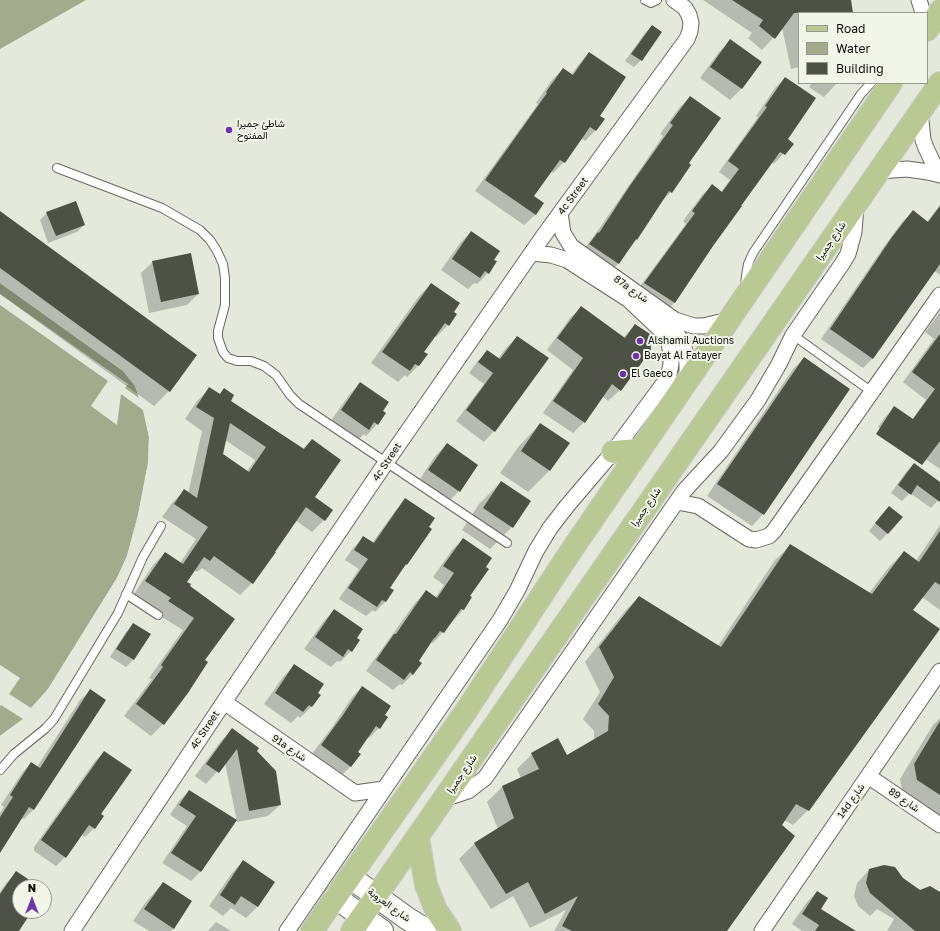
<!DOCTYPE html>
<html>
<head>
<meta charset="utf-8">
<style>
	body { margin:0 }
	#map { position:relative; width:940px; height:931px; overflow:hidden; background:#e4e9dc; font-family:"Golos Text",sans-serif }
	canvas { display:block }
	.legend { position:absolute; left:798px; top:12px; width:130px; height:72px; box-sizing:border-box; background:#f2f6e9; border:1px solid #96998f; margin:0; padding:5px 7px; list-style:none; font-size:12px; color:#0c0d09 }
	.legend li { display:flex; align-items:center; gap:8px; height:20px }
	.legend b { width:20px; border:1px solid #96998f }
	.north { position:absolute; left:12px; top:879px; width:40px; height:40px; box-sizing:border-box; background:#f2f6e9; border:1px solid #96998f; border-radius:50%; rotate:0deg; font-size:11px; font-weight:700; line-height:16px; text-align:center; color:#0c0d09 }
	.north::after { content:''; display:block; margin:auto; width:14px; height:18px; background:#6d33a9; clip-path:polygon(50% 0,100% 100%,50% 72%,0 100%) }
</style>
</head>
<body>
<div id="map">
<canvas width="940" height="931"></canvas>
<ul class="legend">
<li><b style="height:5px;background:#bac894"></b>Road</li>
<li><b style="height:11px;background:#a2ac8c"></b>Water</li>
<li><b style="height:11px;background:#4d5146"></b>Building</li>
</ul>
<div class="north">N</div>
</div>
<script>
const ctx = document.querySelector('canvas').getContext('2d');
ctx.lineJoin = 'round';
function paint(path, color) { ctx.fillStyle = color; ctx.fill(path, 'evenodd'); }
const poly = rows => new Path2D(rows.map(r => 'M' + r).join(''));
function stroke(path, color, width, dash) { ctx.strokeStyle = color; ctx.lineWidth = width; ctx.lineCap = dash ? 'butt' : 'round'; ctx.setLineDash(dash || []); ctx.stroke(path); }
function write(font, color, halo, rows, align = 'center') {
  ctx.font = font + ' "Golos Text",Vazirmatn,sans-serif'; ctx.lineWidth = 4; ctx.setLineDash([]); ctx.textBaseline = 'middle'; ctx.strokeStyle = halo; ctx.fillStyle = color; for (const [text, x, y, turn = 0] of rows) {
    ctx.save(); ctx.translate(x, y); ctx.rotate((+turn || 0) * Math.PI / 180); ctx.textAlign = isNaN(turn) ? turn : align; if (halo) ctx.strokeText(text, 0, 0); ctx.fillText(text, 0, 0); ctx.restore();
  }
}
paint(poly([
	[0,0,86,0,0,49],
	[0,283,123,371,135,386,143,409,149,437,148,463,138,515,127,556,117,578,48,689,23,719,0,736]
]), '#a2ac8c');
paint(poly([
	[0,281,124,370,137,385,145,408,151,437,150,464,140,516,129,556,119,579,49,690,24,720,0,738,0,736,23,719,1,705,0,706,0,665,20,678,9,694,31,708,48,689,117,578,127,556,138,515,148,463,149,437,143,410,121,394,117,425,91,406,108,381,0,305,0,294,128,384,125,388,139,398,135,386,123,371,0,283]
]), '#e4e9dc');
paint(poly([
	[703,0,850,0,852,13,799,13,799,67,791,69,782,28,762,50,748,38,752,33],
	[652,26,641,60,634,67,625,61,645,33],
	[730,41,760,62,741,89,730,100,700,78,719,52],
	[589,53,596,130,585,141,581,138,564,162,553,173,551,171,533,197,543,204,535,215,524,225,475,191,538,104,536,103,552,80,563,69,571,75,579,64],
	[785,78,786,139,792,144,774,164,772,162,712,246,674,303,664,313,635,293,686,224,683,221,702,195,712,186,721,192,730,180,719,172,758,117,756,116,775,88],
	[812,83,837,83,824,97,809,87],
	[690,97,687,163,690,165,671,192,660,203,637,239,618,264,607,275,579,255,592,239,663,136,660,134,679,108],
	[940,205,940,275,934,271,872,359,863,368,821,339,883,248,903,221,913,212,927,222],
	[0,213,169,391,154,406,0,294],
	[47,213,84,225,77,232,48,243,40,220],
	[471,232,493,260,488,273,477,284,474,283,468,289,441,270,460,243],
	[153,262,198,294,187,305,149,313,141,273],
	[431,284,452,312,455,314,448,325,436,337,435,336,423,352,419,365,407,377,405,375,398,382,371,363,419,296],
	[582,307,623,338,635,325,650,349,620,390,608,401,602,396,584,422,573,433,543,413,573,370,547,350,570,318],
	[940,312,940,469,878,427,885,417,894,408,912,420,926,400,903,382,934,339,925,332],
	[517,337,494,431,484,442,456,421,484,384,469,373,477,362,487,352,498,359,506,348],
	[804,358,763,514,752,526,707,496,793,369],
	[360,383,382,411,377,424,366,436,364,434,357,441,330,422,349,395],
	[210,388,303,449,312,440,314,498,324,520,312,532,295,520,252,583,240,595,202,568,197,572,194,570,186,582,189,586,204,660,163,724,151,736,124,716,152,679,149,678,183,630,157,614,159,610,134,594,153,565,165,553,180,563,196,539,162,517,172,503,184,491,188,494,202,431,185,419,197,401],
	[225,440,255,460,247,471,222,455],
	[540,424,550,470,528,492,500,473,519,446],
	[447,444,459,491,448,502,418,482,435,456],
	[914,464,940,483,940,498,931,508,910,493,902,501,891,493,906,472],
	[501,482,512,527,490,549,462,530,479,504],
	[406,500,407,564,400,571,389,588,393,591,385,602,375,612,373,610,366,616,339,599,359,569,345,560,353,548,363,538,372,543,396,510],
	[882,515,888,533,880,541,869,531],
	[940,525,940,610,922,597,912,610,808,810,793,825,784,820,726,931,554,931,566,910,530,928,513,896,491,909,459,859,474,844,498,829,487,802,502,787,521,778,517,769,532,754,566,756,594,741,594,731,583,719,600,692,585,662,624,612,639,597,718,646,775,560,790,546,869,593,889,567,904,552,916,561],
	[463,539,468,596,463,610,433,643,430,642,417,661,413,674,402,685,400,684,393,690,366,671,415,603,426,592,435,598,444,585,433,577,452,550],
	[334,610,351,651,340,662,337,661,331,667,304,649,323,622],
	[133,625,149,635,133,660,126,667,110,657,126,632],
	[294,666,316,693,312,706,300,718,298,716,291,723,264,704,283,677],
	[362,687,384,715,379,728,369,738,367,737,356,752,359,755,350,767,340,777,311,755,333,726,352,697],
	[90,691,105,700,33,810,24,819,21,818,0,851,0,813,4,807,1,805,22,773,31,763,37,767,80,700],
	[940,718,940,818,903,794,900,779,933,725],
	[232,730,256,752,280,805,268,816,237,822,225,763,206,784,195,776,221,741],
	[104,752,99,814,94,828,85,837,81,834,65,857,56,866,34,851,34,847,95,761],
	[189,791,235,820,200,872,191,881,162,863,187,826,170,815,179,801],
	[243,861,274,882,257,907,246,918,231,908,223,916,209,906,232,873],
	[869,870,902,878,920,891,940,893,940,931,887,931,894,919,877,909,870,916,858,906,854,896,857,883],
	[16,873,38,887,20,887,20,911,31,911,17,931,0,931,0,892,7,882],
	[163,883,174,928,171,931,149,931,133,921,145,903],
	[817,892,820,909,854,931,802,931,792,924,807,902],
	[216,922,231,931,208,931]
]), '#0003');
paint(poly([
	[732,0,851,0,853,13,794,13,775,39,759,26,763,20],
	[652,25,662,32,642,61,631,54],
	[730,39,762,62,742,89,710,67],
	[589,52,626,77,600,116,605,119,596,131,590,127,565,163,560,160,534,196,544,203,536,215,485,180,547,93,546,92,563,68,573,75],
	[785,77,816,98,788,139,794,144,785,155,780,152,741,206,742,206,713,246,675,303,644,283,695,213,692,211,712,184,722,192,739,169,728,161,767,107,765,106],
	[690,96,721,118,689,163,691,165,672,193,669,191,637,240,636,239,619,264,589,244,598,232,599,233,629,187,673,125,670,123],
	[76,201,85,225,56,236,46,212],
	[940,206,940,264,873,359,830,329,892,237,913,210,928,222],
	[0,211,197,355,170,392,0,268],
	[471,231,500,251,494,260,497,261,489,274,485,271,480,278,452,259],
	[191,253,199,294,161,302,152,261],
	[431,283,460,303,454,312,457,314,449,326,445,323,424,352,428,354,419,366,415,364,410,371,382,352],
	[581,306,625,338,635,324,650,334,651,350,621,391,612,384,585,423,553,401,583,358,557,338],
	[940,334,940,441,922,465,876,434,894,406,913,419,935,389,912,372],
	[517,336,549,358,495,432,466,410,493,373,478,362,487,350,500,359],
	[804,357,850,389,764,515,717,484],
	[360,382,389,402,383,411,386,413,378,425,374,422,369,430,341,410],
	[209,387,220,394,224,388,234,395,231,401,304,449,312,439,341,460,315,497,333,510,325,521,306,507,275,552,276,552,253,584,214,556,210,561,204,557,187,582,191,584,190,586,235,619,205,660,208,662,188,693,164,725,136,704,163,667,161,665,194,618,168,601,171,598,145,581,165,552,183,564,208,527,174,504,184,489,197,498,214,418,196,407],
	[230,423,266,447,249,472,223,454],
	[540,423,570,443,550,471,521,451],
	[447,443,478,465,460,492,428,470],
	[914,463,940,482,940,502,917,485,911,495,898,485],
	[501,481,531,501,513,528,483,508],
	[405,498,435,518,429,527,432,529,407,565,406,564,390,588,394,590,386,602,382,600,377,607,348,588,368,559,354,550,363,536,374,543],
	[889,506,903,517,888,534,875,523],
	[940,531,940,585,935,582,913,610,940,629,809,811,796,804,782,825,795,836,727,931,572,931,562,926,578,896,545,914,528,882,506,894,474,843,514,818,502,786,539,769,531,753,558,738,567,755,608,731,609,716,598,704,614,677,599,647,639,596,721,647,790,544,872,594,904,551,919,562],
	[463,538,492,558,486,567,489,569,470,596,472,597,464,610,461,609,444,633,440,631,435,638,434,638,419,661,422,663,413,675,410,672,404,680,376,660,394,634,396,634,426,590,437,598,454,573,443,566],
	[334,609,363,629,357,638,360,640,352,652,348,649,343,657,315,637],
	[133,623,151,634,134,660,116,649],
	[294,664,324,684,318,693,321,695,312,707,309,705,303,712,275,693],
	[362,686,391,706,385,715,388,717,380,729,376,726,358,752,361,754,351,767,321,745,343,715],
	[90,689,106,700,34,810,29,807,0,853,0,817,13,797,10,795,31,762,40,768],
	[940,721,940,795,917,780,914,764],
	[232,728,259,748,257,751,276,771,281,805,249,811,237,749,219,773,206,764],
	[104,751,132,770,101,814,104,816,95,829,89,825,66,858,41,840],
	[189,790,237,820,201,872,171,853,196,816,179,805],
	[243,860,275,882,258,907,241,896,235,905,220,895],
	[884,865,895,867,903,878,920,890,930,886,940,892,940,931,915,931,870,893,866,883,869,869],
	[16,871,40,887,20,887,20,911,32,911,19,931,0,931,0,894],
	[163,882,192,901,174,929,144,909],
	[817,891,828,898,821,909,856,931,815,931,819,925,802,914]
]), '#4d5146');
const lane = poly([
	[645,0,651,3,657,0],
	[57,168,162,208,200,230,210,240,217,251,223,264,225,278,225,305,218,331,218,338,223,352,228,358,237,361,251,361,264,366,276,375,290,395,299,404,507,543],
	[745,286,746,276,748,264,753,253,861,94,871,83],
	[793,335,872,392],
	[126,594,158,615],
	[0,770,14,754,46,728,54,719,118,613,143,557,161,526]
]);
const street = poly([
	[919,0,923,13],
	[920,111,923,140,926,148,933,163,940,170],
	[879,171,907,169,928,172,940,175],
	[560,213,563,233,571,246,675,320,694,326,703,326,729,320],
	[532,253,551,255,567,260,637,305],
	[660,320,670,326,676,332,684,347,687,363,687,381],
	[677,502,698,506,749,539,756,540,769,536,774,531,940,295],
	[224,702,355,793,384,789],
	[868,776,940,825],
	[444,799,468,791,485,778,684,491,721,451,758,400,779,364,793,335,842,264,848,254,854,232,856,205],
	[72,931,224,702,387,461,542,238,687,39,690,31,691,23,689,15,685,8,674,0],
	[287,931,500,620,517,591,536,551,550,528,567,506,613,452,664,383,669,374,671,364,671,354,669,343,665,334,629,300],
	[762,931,940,671]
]);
const secondary = poly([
	[350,877,408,919,428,931],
	[335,897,382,931]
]);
const primary = poly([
	[927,30,940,11],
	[613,452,640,450],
	[418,837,426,885,436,910,450,931],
	[312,931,464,714,569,554,891,83],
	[352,931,940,83]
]);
stroke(lane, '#66695e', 10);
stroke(street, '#66695e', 17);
stroke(secondary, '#66695e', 24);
stroke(primary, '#cacac9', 24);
stroke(lane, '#fff', 8);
stroke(street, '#fff', 15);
stroke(secondary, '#fff', 22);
stroke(primary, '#bac894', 22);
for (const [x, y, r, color] of [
	[229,130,4,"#6d33a9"],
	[640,341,4,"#6d33a9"],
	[636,356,4,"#6d33a9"],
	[623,374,4,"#6d33a9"]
]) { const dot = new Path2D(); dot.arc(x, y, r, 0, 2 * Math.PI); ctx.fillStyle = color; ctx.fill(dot); stroke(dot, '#f2f6e9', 1.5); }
write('10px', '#0c0d09', '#f2f6e9', [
	["شاطئ جميرا",237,124],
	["المفتوح",237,136],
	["Alshamil Auctions",648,341],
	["Bayat Al Fatayer",644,356],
	["El Gaeco",631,374]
], 'left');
write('10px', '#0c0d09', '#f2f6e9', [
	["4c Street",573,196,-54],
	["شارع جميرا",831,241,-55],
	["87a شارع",631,289,35],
	["4c Street",387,462,-56],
	["شارع جميرا",646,507,-55],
	["4c Street",205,730,-56],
	["91a شارع",289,748,34],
	["شارع جميرا",462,774,-55],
	["شارع 89",904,800,34],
	["14d شارع",851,801,-55],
	["شارع العروبة",389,905,36]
]);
</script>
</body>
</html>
